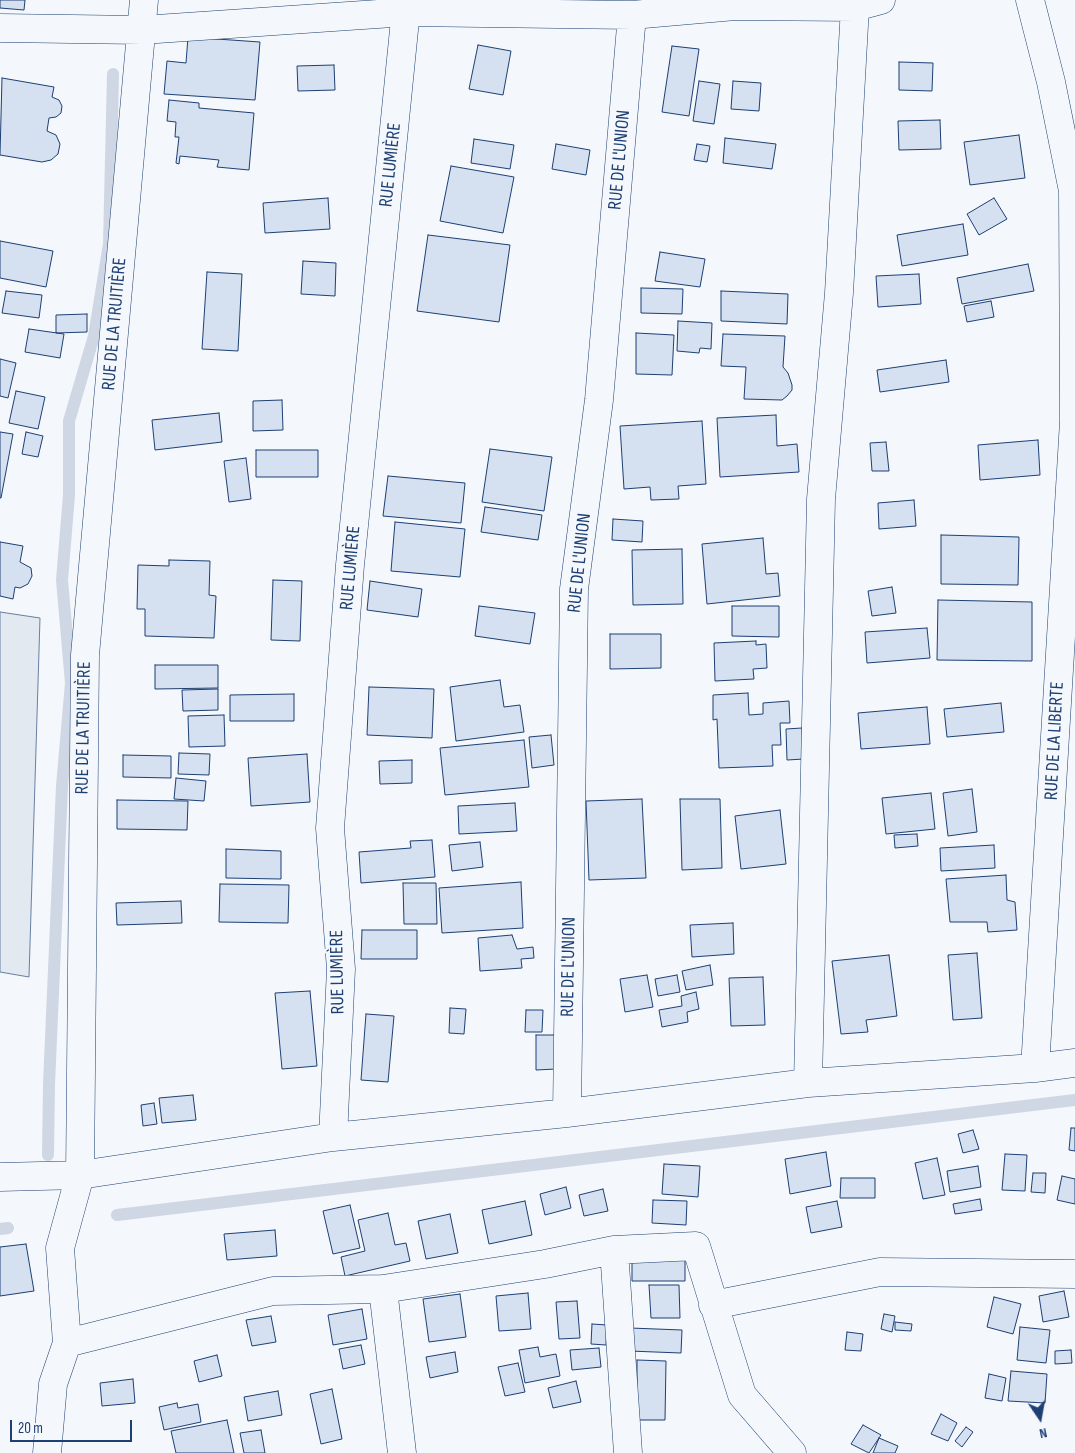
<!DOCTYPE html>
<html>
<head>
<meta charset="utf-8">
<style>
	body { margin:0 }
	#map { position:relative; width:1075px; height:1453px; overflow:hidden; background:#f4f7fb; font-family:"Sofia Sans Condensed",sans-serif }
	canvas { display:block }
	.north { position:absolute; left:1015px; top:1393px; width:50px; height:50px; -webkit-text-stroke:4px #f4f7fb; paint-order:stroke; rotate:168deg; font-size:14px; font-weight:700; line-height:20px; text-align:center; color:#1d3f73 }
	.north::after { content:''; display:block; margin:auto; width:18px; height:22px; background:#1d3f73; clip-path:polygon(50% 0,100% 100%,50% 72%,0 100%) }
	.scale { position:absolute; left:10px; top:1420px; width:122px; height:22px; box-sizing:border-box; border:2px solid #1d3f73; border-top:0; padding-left:6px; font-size:15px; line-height:18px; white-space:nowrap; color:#1d3f73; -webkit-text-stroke:4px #f4f7fb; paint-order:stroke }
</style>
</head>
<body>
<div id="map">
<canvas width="1075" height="1453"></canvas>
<div class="north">N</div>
<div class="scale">20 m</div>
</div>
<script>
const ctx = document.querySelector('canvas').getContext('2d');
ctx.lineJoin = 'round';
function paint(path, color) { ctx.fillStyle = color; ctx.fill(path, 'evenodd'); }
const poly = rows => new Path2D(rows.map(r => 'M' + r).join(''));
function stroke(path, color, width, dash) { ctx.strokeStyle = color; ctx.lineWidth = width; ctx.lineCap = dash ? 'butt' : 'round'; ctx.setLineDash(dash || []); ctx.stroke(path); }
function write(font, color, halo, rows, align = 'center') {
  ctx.font = font + ' "Sofia Sans Condensed",sans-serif'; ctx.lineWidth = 4; ctx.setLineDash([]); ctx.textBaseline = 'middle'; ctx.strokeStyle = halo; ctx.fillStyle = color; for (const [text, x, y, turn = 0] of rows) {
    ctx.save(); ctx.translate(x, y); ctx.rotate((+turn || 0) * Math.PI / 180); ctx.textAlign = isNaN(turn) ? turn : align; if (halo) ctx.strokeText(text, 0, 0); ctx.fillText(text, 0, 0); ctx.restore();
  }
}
const green = poly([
	[0,612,40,618,29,977,0,972,0,612]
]);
paint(green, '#e3e9f0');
stroke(green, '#687fa3', 1);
stroke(poly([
	[48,1155,49,1084,62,786,71,683,62,580,69,495,69,421,94,336,109,244,113,74],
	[117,1215,1075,1100],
	[0,1229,8,1228]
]), '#cfd7e4', 12);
const building = poly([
	[0,0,25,0,24,10,0,8,0,0],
	[188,37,260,42,255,100,164,94,167,61,186,63,188,37],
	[478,45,511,51,503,95,469,89,478,45],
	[672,46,699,49,689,116,662,112,672,46],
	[899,62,933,63,932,91,899,90,899,62],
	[334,65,335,90,298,91,297,66,334,65],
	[2,78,54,87,52,97,59,100,62,106,61,113,56,117,49,118,47,131,56,135,60,144,58,154,51,160,42,162,0,155,2,78],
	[699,81,720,84,714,124,693,121,699,81],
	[733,81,761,83,759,111,731,109,733,81],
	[169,100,199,103,199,108,254,113,249,170,217,167,219,160,180,156,179,164,176,163,179,137,175,137,176,122,167,121,169,100],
	[940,120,941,149,899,150,898,121,940,120],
	[1019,135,1025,178,970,185,964,142,1019,135],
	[725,138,776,144,772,169,723,163,725,138],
	[474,139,514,145,510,169,471,163,474,139],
	[556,144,590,150,586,175,552,169,556,144],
	[697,144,710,146,707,162,694,160,697,144],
	[451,166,514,177,503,233,440,221,451,166],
	[328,198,330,229,265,233,263,203,328,198],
	[994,198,1007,219,979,235,967,214,994,198],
	[963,224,968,255,902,266,897,235,963,224],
	[428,235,510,245,499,322,417,311,428,235],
	[0,241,53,251,46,287,0,278,0,241],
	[660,252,705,259,700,287,655,281,660,252],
	[303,261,336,263,335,296,301,294,303,261],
	[1028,264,1034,291,962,304,957,278,1028,264],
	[207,272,242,274,238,351,202,349,207,272],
	[919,274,921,304,878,307,876,276,919,274],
	[641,288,683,289,682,314,641,313,641,288],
	[6,291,42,295,39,318,2,313,6,291],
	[721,291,788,294,787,324,721,321,721,291],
	[991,301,994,317,967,322,964,306,991,301],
	[87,314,87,332,56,333,56,315,87,314],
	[678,321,712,323,711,349,700,348,699,353,677,351,678,321],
	[29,329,64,334,60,358,25,352,29,329],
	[636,333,674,335,672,375,636,374,636,333],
	[723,334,785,336,783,367,788,373,792,385,792,390,787,396,782,400,744,399,746,367,721,366,723,334],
	[0,359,16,363,8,398,0,396,0,359],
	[946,360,949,382,880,392,877,370,946,360],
	[16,391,45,397,38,429,9,423,16,391],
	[282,400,283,430,253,431,253,401,282,400],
	[219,413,222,442,155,450,152,420,219,413],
	[776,415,777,446,797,444,799,472,720,477,717,418,776,415],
	[702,421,706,484,678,486,679,499,651,500,650,487,624,489,620,426,702,421],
	[0,432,13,434,1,498,0,498,0,432],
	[26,432,43,436,38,457,22,454,26,432],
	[1038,440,1040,475,980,480,978,445,1038,440],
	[886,442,889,471,872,471,870,443,886,442],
	[490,449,552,457,544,511,482,502,490,449],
	[256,450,318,450,318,477,256,477,256,450],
	[246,458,251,499,229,502,224,461,246,458],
	[388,476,465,483,461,523,383,516,388,476],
	[914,500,916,526,879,529,878,503,914,500],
	[485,507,542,515,538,540,481,532,485,507],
	[613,519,643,521,642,542,612,540,613,519],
	[395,522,465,529,460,577,391,571,395,522],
	[941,535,1019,537,1018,585,941,584,941,535],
	[763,538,766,574,778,573,780,596,707,604,702,544,763,538],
	[0,542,23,546,20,562,31,568,32,576,28,584,20,588,15,587,13,599,0,596,0,542],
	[682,549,683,604,633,605,632,550,682,549],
	[169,560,210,561,209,595,216,596,214,638,145,636,145,609,137,609,138,565,169,566,169,560],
	[273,580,302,581,300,641,271,640,273,580],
	[370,581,422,589,418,617,367,610,370,581],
	[892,587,896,613,872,616,868,591,892,587],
	[938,600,1032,602,1032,661,937,660,938,600],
	[479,606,535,613,530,644,475,636,479,606],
	[732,606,779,606,779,637,732,636,732,606],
	[927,628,930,658,867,663,865,632,927,628],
	[610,634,661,634,661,668,610,669,610,634],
	[756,641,756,645,766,644,767,668,753,669,754,679,715,681,714,643,756,641],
	[155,665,218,665,218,688,155,689,155,665],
	[500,680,504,707,520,705,524,732,456,741,450,687,500,680],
	[369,687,434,689,432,738,367,735,369,687],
	[218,689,218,710,183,711,182,690,218,689],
	[748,693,749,715,763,714,763,703,789,701,790,723,780,723,781,745,772,745,773,766,719,768,717,719,713,720,713,695,748,693],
	[294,694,294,721,230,721,230,695,294,694],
	[1001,703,1004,732,947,737,944,709,1001,703],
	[927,707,930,744,861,749,858,713,927,707],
	[224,715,225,746,189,747,188,716,224,715],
	[802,728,804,759,787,760,786,729,802,728],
	[551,735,554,765,532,768,529,737,551,735],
	[524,740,529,787,445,795,440,748,524,740],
	[179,753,210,754,209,775,178,774,179,753],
	[307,754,310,802,251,806,248,758,307,754],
	[123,755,171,756,171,778,123,777,123,755],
	[412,760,412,783,380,784,379,761,412,760],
	[176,778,206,781,204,801,174,799,176,778],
	[972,789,977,832,948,836,943,793,972,789],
	[931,793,935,829,886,834,882,798,931,793],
	[642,799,646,878,589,880,586,801,642,799],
	[680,799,720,799,722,868,682,870,680,799],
	[117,800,188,801,187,830,117,829,117,800],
	[515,803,517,831,459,834,458,806,515,803],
	[780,810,786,864,741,869,735,816,780,810],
	[917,834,918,846,895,848,894,835,917,834],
	[432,840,435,877,361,883,359,852,411,848,410,841,432,840],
	[480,842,483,867,452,871,449,845,480,842],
	[994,845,995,868,941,871,940,848,994,845],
	[226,849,281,851,281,879,226,878,226,849],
	[1006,875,1007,900,1015,902,1017,930,988,932,987,922,950,922,946,879,1006,875],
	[521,882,523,928,442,933,439,888,521,882],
	[403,883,436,883,437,924,404,924,403,883],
	[220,884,289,885,288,923,219,922,220,884],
	[181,901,182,923,117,925,116,903,181,901],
	[733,923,734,954,692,957,690,925,733,923],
	[362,930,417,930,417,959,361,959,362,930],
	[512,935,517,949,533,947,534,958,521,959,522,968,480,971,478,938,512,935],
	[977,953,982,1018,953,1020,948,955,977,953],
	[889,955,897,1016,866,1020,868,1032,841,1034,832,961,889,955],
	[710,965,713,985,686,990,682,971,710,965],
	[647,975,653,1007,625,1012,620,979,647,975],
	[677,975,680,992,658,996,655,979,677,975],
	[763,977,765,1025,731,1026,729,978,763,977],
	[310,991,317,1066,282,1069,275,993,310,991],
	[696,992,699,1009,687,1012,688,1022,662,1027,659,1010,682,1006,681,996,696,992],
	[450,1008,466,1009,464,1034,449,1033,450,1008],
	[526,1010,543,1010,542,1032,525,1032,526,1010],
	[366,1014,394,1016,388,1082,361,1080,366,1014],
	[536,1035,556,1035,556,1069,536,1070,536,1035],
	[193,1095,196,1120,162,1123,159,1098,193,1095],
	[154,1103,157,1124,143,1126,141,1105,154,1103],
	[1071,1128,1075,1128,1075,1151,1069,1150,1071,1128],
	[973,1130,979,1149,963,1153,958,1134,973,1130],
	[826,1152,831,1186,790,1194,785,1159,826,1152],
	[1005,1154,1027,1155,1025,1191,1002,1190,1005,1154],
	[937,1158,945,1195,923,1199,915,1163,937,1158],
	[664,1164,700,1166,698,1197,662,1194,664,1164],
	[978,1166,981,1187,950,1192,947,1171,978,1166],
	[1033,1173,1046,1173,1045,1193,1031,1192,1033,1173],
	[1062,1176,1075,1179,1075,1204,1057,1200,1062,1176],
	[841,1178,875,1178,875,1198,840,1198,841,1178],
	[566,1187,571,1208,545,1215,540,1194,566,1187],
	[603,1189,608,1211,584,1216,579,1195,603,1189],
	[980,1199,982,1210,955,1214,953,1204,980,1199],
	[653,1200,687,1201,686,1225,652,1223,653,1200],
	[525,1201,532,1235,489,1244,482,1210,525,1201],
	[837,1201,842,1227,811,1233,806,1207,837,1201],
	[350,1205,360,1248,333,1254,323,1211,350,1205],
	[388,1213,395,1245,406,1243,410,1261,345,1276,341,1257,365,1251,358,1220,388,1213],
	[450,1214,458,1253,426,1259,418,1221,450,1214],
	[275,1230,277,1256,227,1260,224,1234,275,1230],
	[26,1244,34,1291,0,1296,0,1247,26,1244],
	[632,1256,685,1256,685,1281,632,1281,632,1256],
	[649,1285,679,1285,680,1318,651,1318,649,1285],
	[1064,1291,1069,1317,1043,1322,1039,1296,1064,1291],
	[528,1293,531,1329,499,1331,496,1296,528,1293],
	[460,1294,466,1337,429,1342,423,1299,460,1294],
	[994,1297,1021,1304,1013,1334,987,1327,994,1297],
	[577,1301,580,1338,559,1339,556,1302,577,1301],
	[362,1309,367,1339,333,1345,328,1315,362,1309],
	[884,1314,895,1316,892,1332,881,1329,884,1314],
	[271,1316,276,1342,252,1346,246,1320,271,1316],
	[895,1322,912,1324,911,1331,895,1330,895,1322],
	[592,1324,607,1325,606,1345,591,1344,592,1324],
	[1020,1327,1050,1330,1046,1363,1017,1360,1020,1327],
	[630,1328,682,1330,681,1353,629,1351,630,1328],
	[847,1332,863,1334,861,1351,845,1350,847,1332],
	[361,1345,365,1364,343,1369,339,1349,361,1345],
	[538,1347,540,1357,556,1354,560,1376,525,1383,519,1350,538,1347],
	[599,1348,601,1367,572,1370,570,1350,599,1348],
	[1071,1350,1072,1363,1055,1364,1055,1351,1071,1350],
	[455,1352,458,1372,430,1378,426,1357,455,1352],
	[217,1355,222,1376,199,1382,194,1361,217,1355],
	[637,1360,666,1361,665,1420,637,1420,637,1360],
	[518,1363,525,1392,505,1396,498,1367,518,1363],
	[1011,1371,1047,1374,1045,1403,1008,1401,1011,1371],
	[989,1374,1006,1378,1002,1401,985,1398,989,1374],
	[133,1379,135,1403,102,1406,100,1383,133,1379],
	[576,1381,581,1402,553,1408,548,1388,576,1381],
	[332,1389,342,1439,321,1444,310,1394,332,1389],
	[278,1391,282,1415,248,1421,244,1397,278,1391],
	[177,1403,178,1408,198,1404,201,1422,164,1430,159,1407,177,1403],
	[941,1414,957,1423,948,1441,931,1434,941,1414],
	[227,1420,234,1453,176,1453,171,1431,227,1420],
	[863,1425,881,1435,869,1453,851,1444,863,1425],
	[966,1427,973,1432,962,1447,955,1441,966,1427],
	[261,1430,265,1453,244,1453,240,1433,261,1430],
	[879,1438,898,1446,895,1453,873,1453,879,1438]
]);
paint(building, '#d5e0f0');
stroke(building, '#1d3f73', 1);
const minor = poly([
	[1030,0,1051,82,1073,191,1074,421,1035,1068],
	[0,28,142,30,407,12,632,15,735,6,855,7,881,0],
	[808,1083,821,499,839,293,855,7],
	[567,1113,574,589,599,400,632,15],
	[333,1137,341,969,330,828,350,565,407,0],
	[0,1177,80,1175,333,1137,567,1113,808,1083,1035,1068,1075,1063],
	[614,1250,628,1453],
	[383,1289,402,1453],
	[713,1305,880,1272,1075,1274],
	[67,1343,273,1291,383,1289,545,1264,614,1250,696,1246,742,1395,792,1453],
	[47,1453,53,1384,67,1343,60,1248,80,1175,85,655,144,0]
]);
stroke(minor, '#1d3f73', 29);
stroke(minor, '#f4f7fb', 28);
write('19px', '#1d3f73', '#f4f7fb', [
	["RUE DE L'UNION",620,160,-85],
	["RUE LUMIÈRE",391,165,-84],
	["RUE DE LA TRUITIÈRE",115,324,-85],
	["RUE DE L'UNION",580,563,-84],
	["RUE LUMIÈRE",351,568,-85],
	["RUE DE LA TRUITIÈRE",84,728,-89],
	["RUE DE LA LIBERTE",1055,741,-87],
	["RUE DE L'UNION",569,967,-89],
	["RUE LUMIÈRE",338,972,-91]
]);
</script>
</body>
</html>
